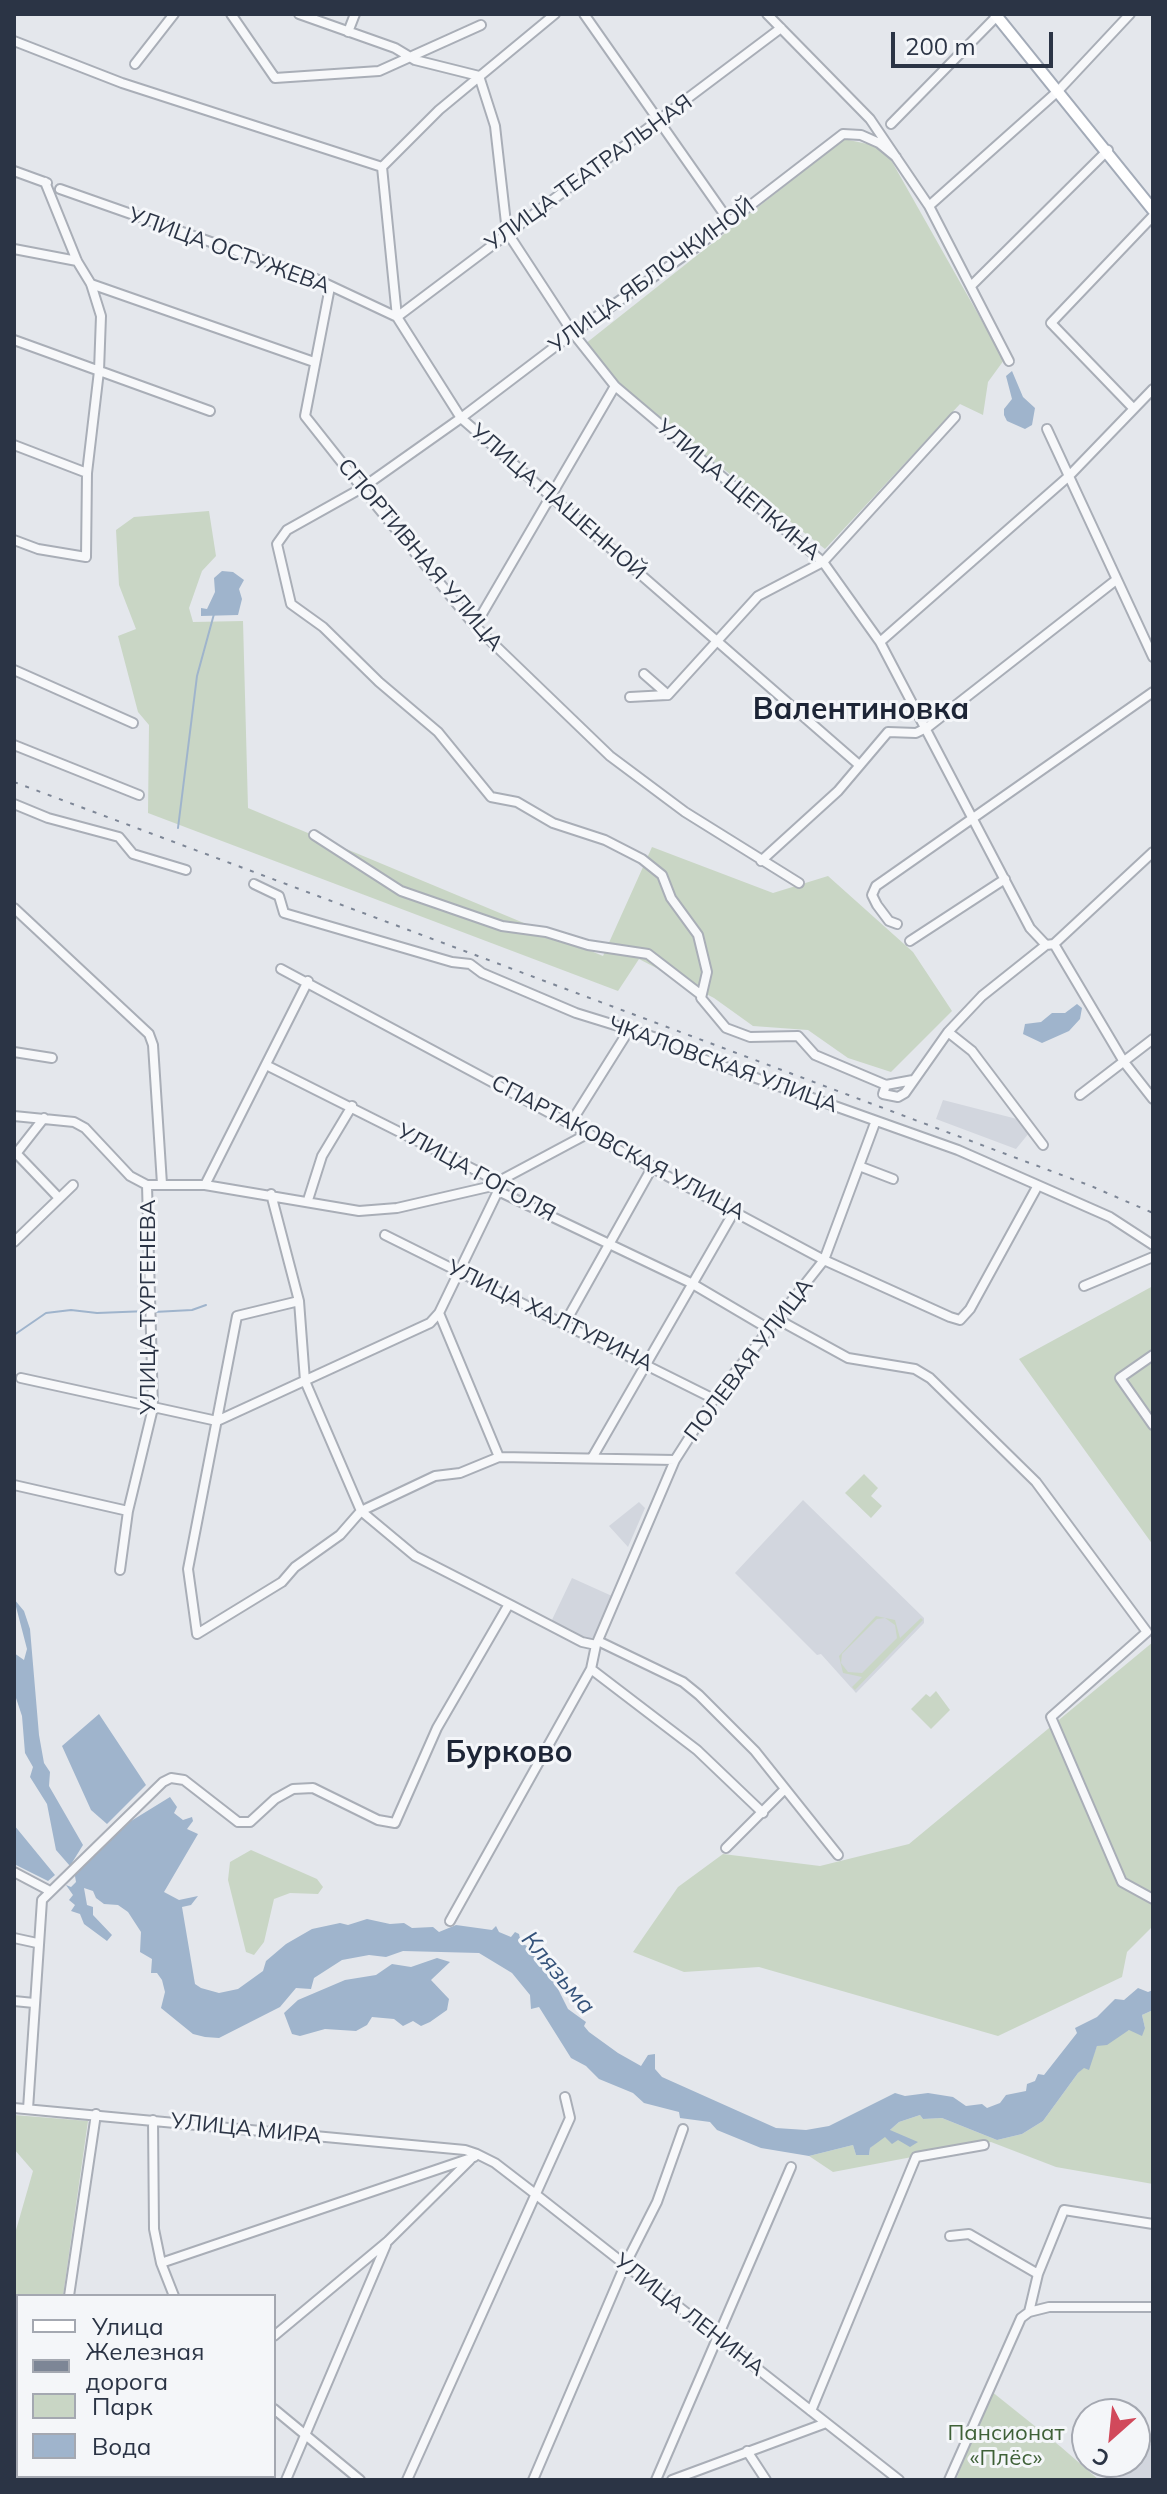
<!DOCTYPE html>
<html>
<head>
<meta charset="utf-8">
<style>
	body { margin:0 }
	#map { position:relative; width:1167px; height:2494px; overflow:hidden; background:#e4e7ec; font-family:Mulish,sans-serif }
	canvas { display:block }
	.frame { position:absolute; inset:0; border:16px solid #2b3445; pointer-events:none }
	.legend { position:absolute; left:16px; top:2294px; width:260px; height:184px; box-sizing:border-box; background:#f4f6f9; border:2px solid #a4a8b1; margin:0; padding:10px 14px; list-style:none; font-size:24px; color:#2b3445 }
	.legend li { display:flex; align-items:center; gap:16px; height:40px }
	.legend b { width:40px; border:2px solid #a4a8b1 }
	.north { position:absolute; left:1071px; top:2398px; width:80px; height:80px; box-sizing:border-box; background:#f4f6f9; border:2px solid #a4a8b1; border-radius:50%; rotate:207deg; font-size:22px; font-weight:700; line-height:32px; text-align:center; color:#2b3445 }
	.north::after { content:''; display:block; margin:auto; width:28px; height:36px; background:#d1495b; clip-path:polygon(50% 0,100% 100%,50% 72%,0 100%) }
	.scale { position:absolute; left:891px; top:32px; width:162px; height:36px; box-sizing:border-box; border:4px solid #2b3445; border-top:0; padding-left:10px; font-size:24px; line-height:28px; white-space:nowrap; color:#2b3445; -webkit-text-stroke:6px #f4f6f9; paint-order:stroke }
</style>
</head>
<body>
<div id="map">
<canvas width="1167" height="2494"></canvas>
<div class="frame"></div>
<ul class="legend">
<li><b style="height:10px;background:#fff"></b>Улица</li>
<li><b style="height:10px;background:#7d8696"></b>Железная дорога</li>
<li><b style="height:22px;background:#c9d6c5"></b>Парк</li>
<li><b style="height:22px;background:#9fb4cc"></b>Вода</li>
</ul>
<div class="north">С</div>
<div class="scale">200 m</div>
</div>
<script>
const ctx = document.querySelector('canvas').getContext('2d');
ctx.lineJoin = 'round';
function paint(path, color) { ctx.fillStyle = color; ctx.fill(path, 'evenodd'); }
const poly = rows => new Path2D(rows.map(r => 'M' + r).join(''));
function stroke(path, color, width, dash) { ctx.strokeStyle = color; ctx.lineWidth = width; ctx.lineCap = dash ? 'butt' : 'round'; ctx.setLineDash(dash || []); ctx.stroke(path); }
function write(font, color, halo, rows, align = 'center') {
  ctx.font = font + ' Mulish,sans-serif'; ctx.lineWidth = 6; ctx.setLineDash([]); ctx.textBaseline = 'middle'; ctx.strokeStyle = halo; ctx.fillStyle = color; for (const [text, x, y, turn = 0] of rows) {
    ctx.save(); ctx.translate(x, y); ctx.rotate((+turn || 0) * Math.PI / 180); ctx.textAlign = isNaN(turn) ? turn : align; if (halo) ctx.strokeText(text, 0, 0); ctx.fillText(text, 0, 0); ctx.restore();
  }
}
paint(poly([
	[943,1100,1017,1119,1029,1133,1016,1149,936,1119],
	[803,1500,924,1618,924,1623,856,1693,821,1654,817,1655,735,1573],
	[639,1502,645,1508,628,1547,609,1526],
	[572,1578,612,1596,591,1644,550,1624],
	[1153,2444,1153,2480,1118,2480,1121,2462,1135,2462,1135,2445]
]), '#d2d6de');
paint(poly([
	[844,139,877,146,891,160,1004,360,988,382,983,415,960,404,825,549,622,389,585,344],
	[209,511,216,556,202,571,189,608,193,622,243,621,248,808,603,956,652,847,773,893,828,876,913,952,952,1011,891,1072,848,1058,808,1030,753,1026,714,998,639,959,618,991,148,813,149,725,138,712,118,636,136,629,119,585,116,530,134,517],
	[1153,1286,1153,1545,1019,1359],
	[864,1474,878,1488,871,1496,882,1506,871,1518,845,1493],
	[876,1616,895,1620,900,1638,921,1618,923,1620,855,1690,852,1687,862,1677,843,1673,839,1656],
	[885,1618,895,1625,897,1638,862,1673,848,1672,841,1663,842,1654,877,1619],
	[1153,1642,1153,1926,1127,1952,1122,1977,998,2036,759,1967,684,1972,633,1952,678,1887,723,1854,820,1866,909,1844],
	[936,1691,950,1710,931,1729,911,1709,926,1694,930,1697],
	[251,1850,317,1879,323,1887,318,1894,290,1893,274,1899,264,1942,254,1955,246,1952,228,1880,230,1862],
	[1153,2010,1153,2184,1056,2167,991,2142,833,2172,809,2156,853,2145,856,2155,869,2155,870,2148,899,2122,920,2115,923,2119,942,2118,997,2140,1022,2134,1043,2121,1078,2073,1084,2067,1088,2069,1097,2046,1129,2030,1145,2028,1142,2015],
	[14,2115,88,2121,63,2296,18,2296,18,2445,14,2445,14,2237,33,2171,14,2149],
	[991,2391,1061,2447,1099,2480,956,2480]
]), '#c9d6c5');
paint(poly([
	[1012,371,1023,397,1035,408,1032,425,1025,429,1007,421,1004,415,1004,409,1012,399,1006,376],
	[222,571,233,572,244,580,239,589,242,599,238,615,201,616,201,608,207,609,215,592,214,578],
	[1077,1004,1082,1008,1080,1019,1069,1031,1042,1043,1023,1034,1025,1024,1041,1022,1052,1013,1065,1013],
	[14,1599,24,1611,30,1629,39,1735,44,1763,50,1772,49,1786,83,1845,70,1866,56,1850,47,1804,30,1777,33,1767,25,1753,22,1716,14,1692,14,1653,24,1660,27,1649],
	[99,1714,146,1785,107,1824,91,1810,62,1746],
	[170,1797,177,1807,174,1813,183,1820,192,1817,193,1821,187,1829,198,1834,164,1892,179,1900,198,1896,191,1905,182,1907,195,1984,201,1988,219,1993,238,1989,263,1971,266,1961,286,1944,312,1929,340,1923,348,1925,367,1919,390,1924,404,1923,412,1928,433,1927,439,1932,456,1925,492,1930,496,1926,499,1932,511,1937,515,1932,519,1934,521,1943,537,1951,544,1972,559,1984,558,1989,568,2009,586,2022,584,2026,589,2032,618,2053,641,2066,648,2055,655,2054,655,2069,662,2077,776,2128,806,2130,829,2126,895,2093,905,2096,928,2093,953,2097,966,2106,982,2104,987,2108,1000,2103,1006,2095,1026,2091,1027,2084,1035,2081,1038,2074,1044,2075,1077,2033,1075,2028,1097,2017,1115,1999,1124,2000,1138,1988,1148,1992,1153,1990,1153,2010,1142,2015,1145,2028,1142,2036,1129,2030,1107,2045,1097,2046,1089,2070,1084,2068,1078,2073,1043,2121,1022,2134,997,2140,942,2118,923,2119,920,2115,899,2122,890,2130,918,2142,910,2147,898,2140,892,2144,885,2137,870,2148,869,2155,856,2155,853,2145,809,2156,761,2148,717,2130,710,2122,680,2118,679,2112,644,2103,633,2093,599,2079,586,2066,571,2058,539,2007,531,2009,530,1995,512,1973,479,1953,403,1951,386,1957,369,1955,342,1960,314,1978,311,1989,296,1988,280,2007,219,2038,205,2037,193,2034,161,2008,165,1992,162,1980,157,1973,151,1973,152,1959,140,1952,141,1932,128,1912,118,1905,104,1904,96,1898,93,1891,84,1888,87,1905,93,1907,93,1915,112,1935,107,1941,84,1924,80,1914,71,1911,75,1905,69,1900,73,1895,66,1885,71,1887,76,1882,74,1870,84,1865,131,1821],
	[14,1825,55,1875,48,1881,14,1864],
	[437,1958,450,1962,431,1980,449,1999,447,2010,430,2022,421,2026,413,2021,403,2026,394,2019,372,2017,367,2025,356,2031,325,2029,300,2036,292,2034,284,2013,298,2000,345,1980,376,1975,392,1964,411,1967]
]), '#9fb4cc');
stroke(poly([
	[178,828,197,676,214,614],
	[154,1312,192,1310,206,1305],
	[14,1335,46,1313,71,1310,97,1313,148,1311]
]), '#9fb4cc', 2);
const minor = poly([
	[231,14,275,78,379,71,481,25],
	[299,14,395,48,415,60,479,76],
	[584,14,729,221],
	[767,14,870,119,929,206,1009,361],
	[348,32,355,14],
	[14,41,122,83,382,167],
	[135,64,174,14],
	[479,76,495,126,507,232,573,333,615,386,823,562,880,642,1030,928,1046,945],
	[891,124,997,16],
	[382,167,397,317,461,418,858,764],
	[382,167,439,110,555,14],
	[14,171,47,183],
	[60,189,316,279,397,317,781,28],
	[929,206,1058,91,1130,14],
	[14,249,77,261],
	[91,284,314,362],
	[972,285,1108,150],
	[330,287,305,416,362,488,475,626,610,756,685,812,799,883],
	[14,340,210,411],
	[1133,408,1051,323,1153,216],
	[1047,429,1153,657],
	[14,445,87,473],
	[14,540,38,549,86,557,87,473,99,371,101,316,91,284,77,261,45,182],
	[475,626,615,386],
	[880,642,1069,476,1153,389],
	[14,670,133,723],
	[644,674,668,695,758,596,823,562,955,417],
	[630,697,667,695],
	[14,745,139,795],
	[14,804,48,818,119,837,133,854,186,870],
	[314,835,401,891,502,926,546,932,588,945,648,954,700,994],
	[761,861,838,791,888,732,916,733,928,727,1116,580],
	[254,884,279,896,284,913,452,962,470,964,482,973,576,1013,673,1043,700,1058,958,1150,1110,1217,1153,1245],
	[14,908,149,1034,153,1045,162,1184],
	[897,924,889,921,877,905,872,895,876,886,1153,692],
	[910,941,1005,879],
	[1054,944,1124,1062,1153,1099],
	[281,969,824,1260,950,1317,960,1320,970,1309,1037,1187],
	[948,1032,972,1051,1043,1145],
	[14,1052,52,1058],
	[266,1065,501,1183,498,1191,691,1283,769,1329],
	[913,1080,886,1085,883,1094,898,1097,905,1093,948,1032,982,996,1046,945,1054,944,1153,852],
	[886,1085,815,1055,798,1036,750,1037,726,1028,701,998,707,972,698,935,671,898,662,875,642,859,605,840,553,823,517,802,491,797,438,732,379,682,323,627,291,604,277,544,287,530,362,488,461,418,573,333,695,248,843,134,861,135,879,143,896,157],
	[1080,1095,1153,1039],
	[14,1116,74,1122,85,1128,130,1176,147,1185,205,1185,359,1211,397,1208,488,1187,589,1133],
	[570,1124,629,1030],
	[14,1151,58,1197],
	[15,1155,44,1118],
	[859,1166,893,1179],
	[205,1185,308,981],
	[271,1194,299,1301,305,1381,361,1511,415,1556,509,1604],
	[308,1200,322,1156,352,1106],
	[385,1235,714,1399],
	[14,1242,73,1185],
	[1084,1286,1153,1257],
	[299,1301,237,1316,188,1569,197,1634,282,1582,295,1567,340,1535,361,1511,435,1476,460,1473,499,1457,675,1460],
	[439,1313,499,1457],
	[777,1319,848,1358,915,1369,930,1378,1036,1482,1147,1632,1051,1717,1122,1882,1153,1899],
	[565,1323,653,1166],
	[1153,1355,1120,1378,1153,1425],
	[21,1378,217,1421],
	[217,1421,430,1323,439,1313,498,1191],
	[592,1458,735,1210],
	[14,1485,128,1511],
	[120,1570,128,1511,153,1408,147,1185],
	[598,1641,683,1682,699,1695,755,1751,838,1855],
	[591,1669,697,1750,763,1813],
	[726,1848,785,1789],
	[14,1872,50,1891],
	[450,1921,591,1669,596,1645,675,1460,714,1399,824,1260,875,1123],
	[14,1938,37,1943],
	[14,2001,34,2003],
	[14,2108,465,2150,477,2154,495,2163,534,2193,899,2480],
	[28,2109,42,1900,163,1782,171,1778,184,1780,238,1822,250,1822,275,1799,293,1789,313,1788,378,1820,395,1823,437,1728,509,1604,582,1642,596,1645],
	[153,2120,154,2229,161,2263,174,2296],
	[950,2236,969,2234,1038,2274],
	[161,2263,474,2157],
	[69,2296,96,2114],
	[1029,2312,1038,2274,1064,2210,1153,2224],
	[274,2336,388,2241,470,2160],
	[274,2409,360,2480],
	[811,2411,916,2157,984,2145],
	[14,2450,18,2450],
	[747,2451,766,2480],
	[286,2480,386,2245],
	[407,2480,570,2118,565,2097],
	[533,2480,625,2265,657,2202,683,2129],
	[656,2480,791,2167],
	[672,2480,826,2423],
	[949,2480,1021,2318,1029,2312,1049,2307,1153,2307]
]);
const major = poly([
	[995,14,1153,210]
]);
stroke(minor, '#a9aeb7', 12);
stroke(major, '#a3abb8', 14);
stroke(minor, '#f7f8fa', 8);
stroke(major, '#fff', 10);
stroke(poly([
	[14,782,1091,1186,1153,1213]
]), '#7d8696', 2, [4, 8]);
write('22px', '#2b3445', '#f4f6f9', [
	["УЛИЦА ТЕАТРАЛЬНАЯ",589,173,-36],
	["УЛИЦА ОСТУЖЕВА",229,251,20],
	["УЛИЦА ЯБЛОЧКИНОЙ",652,276,-36],
	["УЛИЦА ЩЕПКИНА",738,490,40],
	["УЛИЦА ПАШЕННОЙ",558,502,41],
	["СПОРТИВНАЯ УЛИЦА",420,555,50],
	["ЧКАЛОВСКАЯ УЛИЦА",723,1065,20],
	["СПАРТАКОВСКАЯ УЛИЦА",618,1148,28],
	["УЛИЦА ГОГОЛЯ",476,1173,29],
	["УЛИЦА ТУРГЕНЕВА",148,1307,-90],
	["УЛИЦА ХАЛТУРИНА",550,1316,26],
	["ПОЛЕВАЯ УЛИЦА",749,1360,-53],
	["УЛИЦА МИРА",246,2129,6],
	["УЛИЦА ЛЕНИНА",689,2315,38]
]);
write('22px', '#3f6138', '#f4f6f9', [
	["Пансионат",1006,2433],
	["«Плёс»",1006,2458]
]);
write('italic 24px', '#34527a', '#f4f6f9', [
	["Клязьма",558,1973,50]
]);
write('bold 30px', '#1d2536', '#f4f6f9', [
	["Валентиновка",861,710],
	["Бурково",509,1753]
]);
</script>
</body>
</html>
